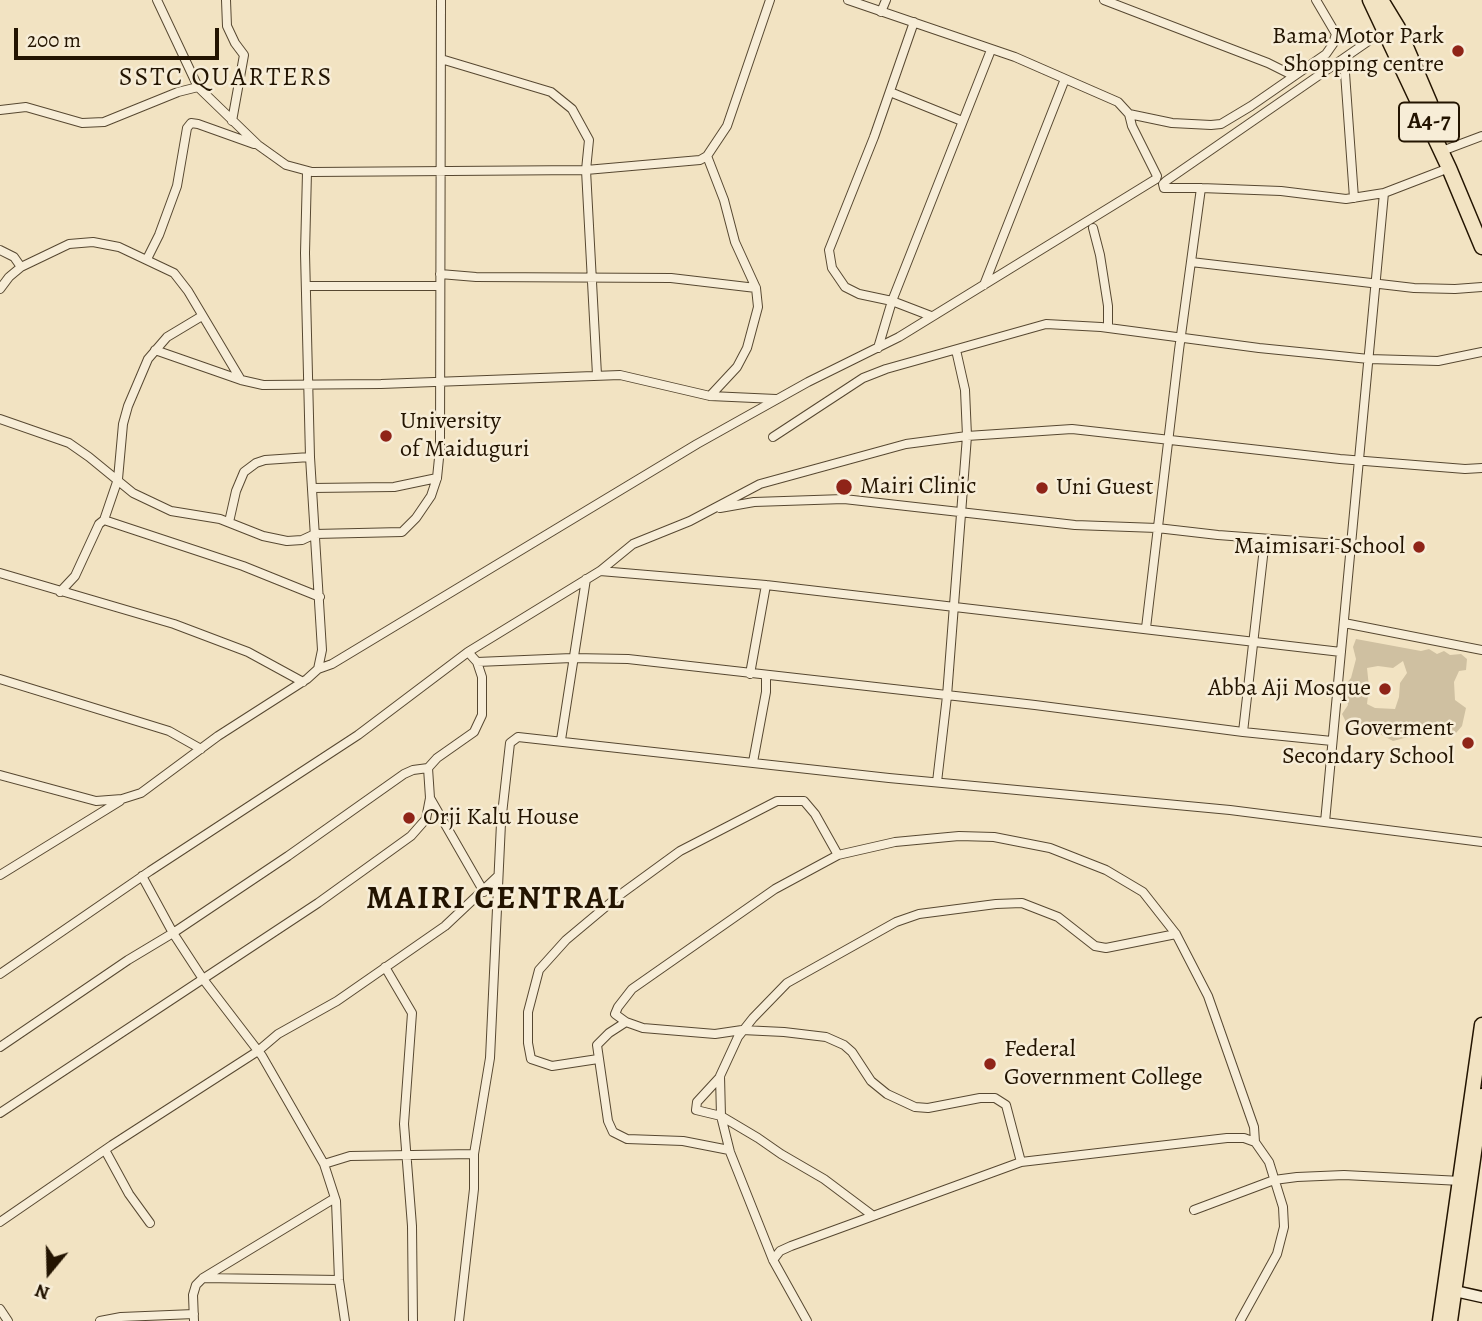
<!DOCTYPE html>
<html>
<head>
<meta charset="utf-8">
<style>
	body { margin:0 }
	#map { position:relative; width:1482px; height:1321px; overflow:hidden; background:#f2e3c2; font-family:Alegreya,serif }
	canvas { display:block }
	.north { position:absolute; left:14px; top:1237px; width:70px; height:70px; -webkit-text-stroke:5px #f7edd7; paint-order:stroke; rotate:199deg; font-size:19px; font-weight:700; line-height:28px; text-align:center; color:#231401 }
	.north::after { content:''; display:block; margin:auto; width:24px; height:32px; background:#231401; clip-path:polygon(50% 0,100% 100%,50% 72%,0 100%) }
	.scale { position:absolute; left:14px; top:28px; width:205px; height:32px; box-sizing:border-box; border:4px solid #231401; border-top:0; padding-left:9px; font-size:21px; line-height:24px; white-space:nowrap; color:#231401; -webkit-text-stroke:5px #f7edd7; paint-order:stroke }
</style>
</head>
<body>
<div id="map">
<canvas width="1482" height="1321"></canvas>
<div class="north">N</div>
<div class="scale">200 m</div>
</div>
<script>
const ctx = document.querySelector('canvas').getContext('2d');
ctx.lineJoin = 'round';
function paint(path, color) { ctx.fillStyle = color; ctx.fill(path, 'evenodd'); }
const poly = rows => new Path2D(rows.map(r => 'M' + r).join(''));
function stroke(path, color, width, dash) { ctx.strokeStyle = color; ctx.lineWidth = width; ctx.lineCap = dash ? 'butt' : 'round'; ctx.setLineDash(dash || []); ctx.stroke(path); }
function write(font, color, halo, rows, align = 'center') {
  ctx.font = font + ' Alegreya,serif'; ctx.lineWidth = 5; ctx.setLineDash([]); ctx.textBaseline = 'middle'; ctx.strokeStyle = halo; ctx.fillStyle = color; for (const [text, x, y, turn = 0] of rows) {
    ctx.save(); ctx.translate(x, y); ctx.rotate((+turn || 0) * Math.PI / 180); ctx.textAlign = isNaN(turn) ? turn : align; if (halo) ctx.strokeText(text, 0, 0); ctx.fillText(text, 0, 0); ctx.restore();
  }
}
paint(poly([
	[1356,639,1421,651,1429,649,1437,654,1444,651,1450,655,1461,654,1467,659,1466,670,1459,671,1454,682,1455,700,1466,708,1462,726,1456,733,1440,728,1436,736,1408,737,1393,741,1353,720,1346,722,1342,714,1348,705,1345,693,1345,685,1351,678,1356,659,1353,647],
	[1403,661,1407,673,1400,683,1399,697,1395,709,1375,708,1367,704,1369,687,1367,668,1378,666,1393,668]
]), '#cfc0a1');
const street = poly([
	[157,0,198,87,258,145,286,165,312,172,586,170,700,160,707,156,727,126,770,0],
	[226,0,227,26,235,43,244,55,232,121],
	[1104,0,1268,63,1294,76],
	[881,12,886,0],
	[914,22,874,137,829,250,832,268,845,287,859,294,892,301,931,316],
	[1386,29,1166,181,1163,184,1164,188,1201,188,1281,191,1346,199,1384,193,1449,168],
	[441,59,551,92,572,109,589,140,586,170,597,375],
	[1344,59,1354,198],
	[890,92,962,121],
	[0,110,26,107,82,123,104,122,178,92,198,87],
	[1129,114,1172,123,1211,125,1221,124,1251,106,1326,54,1333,44,1336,34,1316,0],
	[1442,151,1482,136],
	[707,156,724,200,735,242,756,288,758,307,747,348,737,367,710,396],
	[307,172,305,253,310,457,322,650,318,669],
	[1093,228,1100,255,1108,306,1108,328],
	[0,250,14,257,21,267],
	[147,259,159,235,177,186,187,128,191,123,198,124,254,144],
	[1191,262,1414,288,1455,289,1482,287],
	[440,274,476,277,671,278,756,288],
	[984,285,1065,79],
	[307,286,440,286],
	[0,289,9,277,21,267,69,244,93,242,119,247,174,273,188,291,241,380],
	[878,348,892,301,991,50],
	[155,350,241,380,263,385,381,384,620,375,710,396,776,399],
	[0,419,69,443,89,457,133,493,171,511,220,519,263,536,287,541,302,540,315,534,402,532,416,518,431,496,437,478,440,448,441,0],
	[773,437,863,378,886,369,1046,324,1101,327,1259,348,1369,359,1438,361,1482,352],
	[312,488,394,487,437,478],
	[720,508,754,502,844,499,1075,525,1157,528,1218,535,1351,545],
	[104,520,118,479,123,424,128,406,148,359,167,337,202,316],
	[229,522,236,491,244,472,256,463,265,460,310,457],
	[600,571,766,585,1341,652],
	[0,573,174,624,248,652,303,682],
	[60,592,75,576,99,524,104,520,243,566,320,597],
	[1344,623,1482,650],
	[1146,628,1179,350,1201,188],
	[468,652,477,662,572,658,628,659,1035,705,1243,732,1332,741],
	[750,674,766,585],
	[0,679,169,731,201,749],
	[1243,732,1265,539],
	[561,740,586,579],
	[753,762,766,692,766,676],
	[0,775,96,801,122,799,141,793,218,736,307,679,318,669,332,664,697,444,808,382,899,337,1156,179,1157,176,1132,126,1129,114,1118,102,1015,57,848,0],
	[937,782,947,696,967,436,965,390,956,350],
	[430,798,484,892],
	[1325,822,1384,193],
	[0,875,120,801],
	[142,876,173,933,203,979,262,1056,324,1164,336,1201,339,1280,345,1321],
	[385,967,412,1013,404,1124,412,1226,413,1321],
	[0,974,150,871,358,735,468,652,600,571,633,544,690,521,760,484,906,444,967,436,1072,429,1340,459,1465,469,1482,468],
	[626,1022,609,1033,597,1045,608,1121,613,1132,627,1139,683,1141,729,1150],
	[0,1047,128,960,173,933,288,856,404,774,413,770,428,768],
	[598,1059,552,1066,531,1059,528,1043,528,1012,539,970,566,940,621,894,680,851,777,801,804,801,815,814,838,855],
	[720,1077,697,1102,696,1110,721,1116,758,1138,781,1154,824,1179,872,1215],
	[0,1113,318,903,411,836,426,819,430,798,428,768,437,758,474,732,482,715,482,677,477,662],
	[105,1150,129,1194,150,1223],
	[1021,1162,1006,1105,995,1098,980,1098,928,1108,915,1107,887,1094,871,1081,852,1052,844,1045,826,1037,784,1032,742,1030,715,1034,643,1028,626,1022,615,1014,618,1007,632,989,775,889,838,855,895,842,959,836,994,837,1050,848,1106,870,1143,892,1176,934,1208,996,1254,1127,1255,1142],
	[324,1164,350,1156,474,1154],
	[1194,1210,1274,1180,1297,1177,1344,1175,1461,1181],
	[0,1222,112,1145,258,1051,278,1034,337,1001,445,926,497,877],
	[773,1260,780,1251,791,1246,1021,1162,1227,1138,1244,1138,1255,1142,1269,1162,1283,1207,1284,1227,1277,1254,1240,1321],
	[203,1278,339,1280],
	[0,1309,8,1321],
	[100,1321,121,1317,194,1314],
	[194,1321,193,1295,196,1285,203,1278,335,1198],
	[459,1321,474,1189,474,1154,490,1058,501,823,510,743,518,737,889,778,1230,810,1482,842],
	[807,1321,773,1260,730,1152,721,1116,720,1076,738,1037,753,1018,787,983,896,922,919,914,996,904,1022,903,1058,917,1095,946,1106,948,1176,934]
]);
const secondary = poly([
	[1455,1291,1482,1297]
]);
const highway = poly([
	[1370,0,1449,168,1482,247],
	[1381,0,1398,28,1430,103],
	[1440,1321,1482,1025],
	[1450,1321,1482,1096]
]);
stroke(street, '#574831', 10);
stroke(secondary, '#231401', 13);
stroke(highway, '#231401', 17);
stroke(street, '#f7edd7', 8);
stroke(secondary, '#f7edd7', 10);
stroke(highway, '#f2e3c2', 14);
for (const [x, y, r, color] of [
	[1458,51,7,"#8f2418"],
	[386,436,7,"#8f2418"],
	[844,487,9,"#8f2418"],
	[1042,488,7,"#8f2418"],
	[1419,547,7,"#8f2418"],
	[1385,689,7,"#8f2418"],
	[1468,743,7,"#8f2418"],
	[409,818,7,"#8f2418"],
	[990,1064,7,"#8f2418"]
]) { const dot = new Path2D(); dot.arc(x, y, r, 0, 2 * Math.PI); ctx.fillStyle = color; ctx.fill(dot); stroke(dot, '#f7edd7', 2.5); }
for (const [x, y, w] of [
	[1429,122,60]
]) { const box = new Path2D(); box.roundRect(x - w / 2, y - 19.5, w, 39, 5); ctx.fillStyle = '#f7edd7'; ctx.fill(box); stroke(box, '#231401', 2); }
write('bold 23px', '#231401', null, [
	["A4-7",1429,122]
]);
write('24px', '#231401', '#f7edd7', [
	["Bama Motor Park",1444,37,"right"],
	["Shopping centre",1444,65,"right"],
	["University",400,422],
	["of Maiduguri",400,450],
	["Mairi Clinic",860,487],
	["Uni Guest",1056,488],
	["Maimisari School",1405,547,"right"],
	["Abba Aji Mosque",1371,689,"right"],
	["Goverment",1454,729,"right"],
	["Secondary School",1454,757,"right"],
	["Orji Kalu House",423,818],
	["Federal",1004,1050],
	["Government College",1004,1078]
], 'left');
ctx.letterSpacing = '2px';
write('26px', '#231401', '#f7edd7', [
	["SSTC QUARTERS",226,79]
]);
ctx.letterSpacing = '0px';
ctx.letterSpacing = '2px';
write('bold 32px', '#231401', '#f7edd7', [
	["MAIRI CENTRAL",496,900]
]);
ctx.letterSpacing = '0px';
</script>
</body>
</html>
